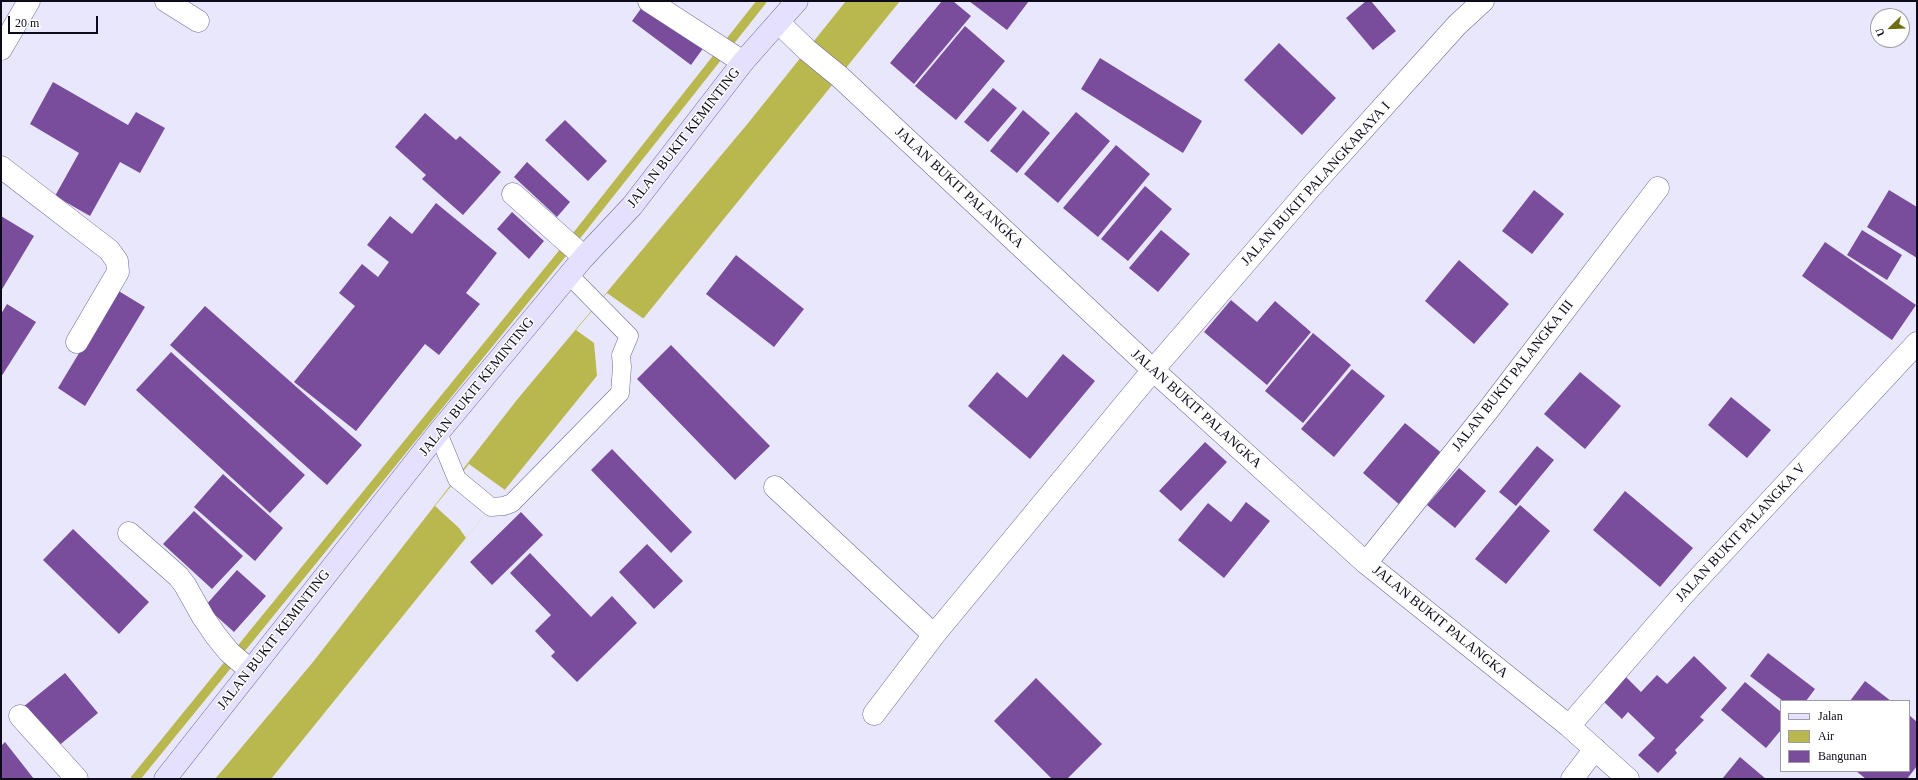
<!DOCTYPE html>
<html>
<head>
<meta charset="utf-8">
<style>
	body { margin:0 }
	#map { position:relative; width:1918px; height:780px; overflow:hidden; background:#e8e7fb; font-family:"Times New Roman",serif }
	canvas { display:block }
	.frame { position:absolute; inset:0; border:2px solid #0d0b1b; pointer-events:none }
	.legend { position:absolute; left:1780px; top:700px; width:130px; height:72px; box-sizing:border-box; background:#fff; border:1px solid #9e9da4; margin:0; padding:5px 7px; list-style:none; font-size:12px; color:#0d0b1b }
	.legend li { display:flex; align-items:center; gap:8px; height:20px }
	.legend b { width:20px; border:1px solid #9e9da4 }
	.north { position:absolute; left:1870px; top:8px; width:40px; height:40px; box-sizing:border-box; background:#fff; border:1px solid #9e9da4; border-radius:50%; rotate:247deg; font-size:11px; font-weight:700; line-height:16px; text-align:center; color:#0d0b1b }
	.north::after { content:''; display:block; margin:auto; width:14px; height:18px; background:#6e6e0e; clip-path:polygon(50% 0,100% 100%,50% 72%,0 100%) }
	.scale { position:absolute; left:8px; top:16px; width:90px; height:18px; box-sizing:border-box; border:2px solid #0d0b1b; border-top:0; padding-left:5px; font-size:12px; line-height:14px; white-space:nowrap; color:#0d0b1b; -webkit-text-stroke:3px #fff; paint-order:stroke }
</style>
</head>
<body>
<div id="map">
<canvas width="1918" height="780"></canvas>
<div class="frame"></div>
<ul class="legend">
<li><b style="height:5px;background:#e4e0fd"></b>Jalan</li>
<li><b style="height:11px;background:#b8b84e"></b>Air</li>
<li><b style="height:11px;background:#7a4d9c"></b>Bangunan</li>
</ul>
<div class="north">U</div>
<div class="scale">20 m</div>
</div>
<script>
const ctx = document.querySelector('canvas').getContext('2d');
ctx.lineJoin = 'round';
function paint(path, color) { ctx.fillStyle = color; ctx.fill(path, 'evenodd'); }
const poly = rows => new Path2D(rows.map(r => 'M' + r).join(''));
function stroke(path, color, width, dash) { ctx.strokeStyle = color; ctx.lineWidth = width; ctx.lineCap = dash ? 'butt' : 'round'; ctx.setLineDash(dash || []); ctx.stroke(path); }
function write(font, color, halo, rows, align = 'center') {
  ctx.font = font + ' "Times New Roman",serif'; ctx.lineWidth = 3; ctx.setLineDash([]); ctx.textBaseline = 'middle'; ctx.strokeStyle = halo; ctx.fillStyle = color; for (const [text, x, y, turn = 0] of rows) {
    ctx.save(); ctx.translate(x, y); ctx.rotate((+turn || 0) * Math.PI / 180); ctx.textAlign = isNaN(turn) ? turn : align; if (halo) ctx.strokeText(text, 0, 0); ctx.fillText(text, 0, 0); ctx.restore();
  }
}
paint(poly([
	[846,1,900,1,271,779,215,779,313,662,516,401,749,122]
]), '#b8b84e');
paint(poly([
	[607,293,644,319,597,376,594,343,576,330],
	[469,464,505,490,466,538,459,528,435,506]
]), '#e8e7fb');
stroke(poly([
	[135,779,570,244,762,1]
]), '#b8b84e', 9);
paint(poly([
	[942,1,953,1,971,16,914,84,890,63],
	[969,1,1029,1,1007,30],
	[1366,1,1371,1,1396,31,1373,50,1346,18],
	[645,3,704,47,691,65,632,21],
	[965,26,1005,61,956,120,915,86],
	[1279,43,1336,98,1302,135,1244,80],
	[1100,58,1202,121,1183,153,1081,89],
	[53,82,128,125,136,112,165,128,140,173,120,162,90,216,55,196,79,153,30,124],
	[993,88,1017,108,988,142,964,122],
	[1023,110,1050,133,1017,173,990,151],
	[1076,112,1110,141,1058,203,1024,174],
	[425,113,456,140,460,136,501,172,463,215,422,179,426,175,395,147],
	[565,120,607,161,588,181,545,140],
	[1116,145,1150,174,1098,237,1063,208],
	[527,162,570,202,557,217,514,177],
	[1145,186,1172,209,1128,261,1101,239],
	[1534,190,1564,214,1532,254,1502,231],
	[1889,190,1917,207,1917,258,1867,227],
	[436,203,497,253,466,293,480,304,439,355,425,344,356,431,294,382,355,306,339,293,362,264,378,277,389,262,367,245,390,216,412,234],
	[512,212,544,241,529,259,497,229],
	[1,216,34,236,1,291],
	[1161,230,1190,254,1158,292,1129,268],
	[1862,230,1902,255,1887,280,1847,255],
	[1825,242,1916,305,1892,340,1802,276],
	[736,255,804,309,774,347,706,294],
	[1459,260,1509,304,1474,344,1425,301],
	[117,290,145,307,85,406,58,388],
	[1231,300,1257,322,1275,301,1311,332,1267,385,1204,332],
	[7,304,36,322,1,377,1,314],
	[205,306,362,445,327,485,170,345],
	[1313,333,1351,365,1303,423,1265,391],
	[671,345,770,446,735,480,637,379],
	[171,352,305,475,270,513,136,390],
	[1063,354,1095,381,1030,459,968,406,997,372,1027,398],
	[1352,369,1385,396,1334,457,1301,429],
	[1580,372,1621,406,1585,449,1544,414],
	[1731,397,1771,430,1747,458,1708,425],
	[1405,423,1444,455,1401,506,1363,473],
	[1205,442,1227,462,1181,511,1159,491],
	[1537,446,1554,460,1516,506,1499,492],
	[612,449,692,532,671,553,591,470],
	[1459,468,1486,491,1455,528,1427,505],
	[223,474,283,528,255,561,194,507],
	[1625,491,1693,548,1660,587,1593,530],
	[1246,502,1270,521,1224,578,1178,540,1208,503,1231,522],
	[1520,505,1550,531,1506,584,1475,559],
	[194,511,243,556,212,589,163,544],
	[521,512,543,535,492,585,470,562],
	[73,529,149,602,119,634,43,560],
	[647,544,683,581,654,609,619,572],
	[530,553,591,617,612,596,637,623,577,682,551,656,555,652,535,631,551,615,510,573],
	[237,570,266,596,234,632,205,606],
	[1768,653,1815,689,1806,701,1783,701,1750,676],
	[1694,656,1727,688,1700,717,1704,720,1675,750,1677,753,1658,773,1638,755,1655,738,1628,712,1622,719,1603,701,1626,677,1641,692,1657,675,1667,684],
	[65,673,98,713,56,748,23,707],
	[1036,678,1102,744,1067,779,1052,779,994,721],
	[1865,681,1891,701,1850,701],
	[1745,682,1781,712,1781,730,1766,748,1721,710],
	[1909,715,1917,722,1917,766,1907,779,1866,779,1856,771,1909,771],
	[5,742,34,779,1,779,1,746],
	[1740,757,1766,779,1722,779]
]), '#7a4d9c');
const service = poly([
	[438,433,457,479,491,507,504,506,512,503,620,393,622,367,621,355,629,336,569,275]
]);
const minor = poly([
	[166,1,198,21],
	[649,1,743,62],
	[779,23,807,50,840,77,1153,370,1366,563,1569,726,1628,779],
	[1,167,109,250,117,261,118,272,77,342],
	[513,194,584,257],
	[775,487,934,635],
	[129,533,178,576,185,585,203,617,216,636,229,652,250,670],
	[1366,563,1489,409,1658,188],
	[874,714,934,635,1153,370,1310,188,1457,25,1483,1],
	[20,716,77,779],
	[1569,726,1682,596,1917,343],
	[1572,779,1595,749]
]);
const tertiary = poly([
	[1,49,29,1]
]);
const secondary = poly([
	[165,779,438,433,584,257,632,206,743,62,797,1]
]);
stroke(service, '#6f6a97', 19);
stroke(minor, '#6f6a97', 23);
stroke(tertiary, '#6f6a97', 23);
stroke(secondary, '#6f6a97', 23);
stroke(service, '#fff', 18);
stroke(minor, '#fff', 22);
stroke(tertiary, '#fff', 22);
stroke(secondary, '#e4e0fd', 22);
write('14px', '#0d0b1b', '#fff', [
	["JALAN BUKIT KEMINTING",684,138,-52],
	["JALAN BUKIT PALANGKARAYA I",1316,184,-48],
	["JALAN BUKIT PALANGKA",959,188,43],
	["JALAN BUKIT PALANGKA III",1513,376,-52],
	["JALAN BUKIT KEMINTING",477,387,-51],
	["JALAN BUKIT PALANGKA",1196,409,42],
	["JALAN BUKIT PALANGKA V",1741,533,-47],
	["JALAN BUKIT PALANGKA",1440,622,39],
	["JALAN BUKIT KEMINTING",274,640,-52]
]);
</script>
</body>
</html>
